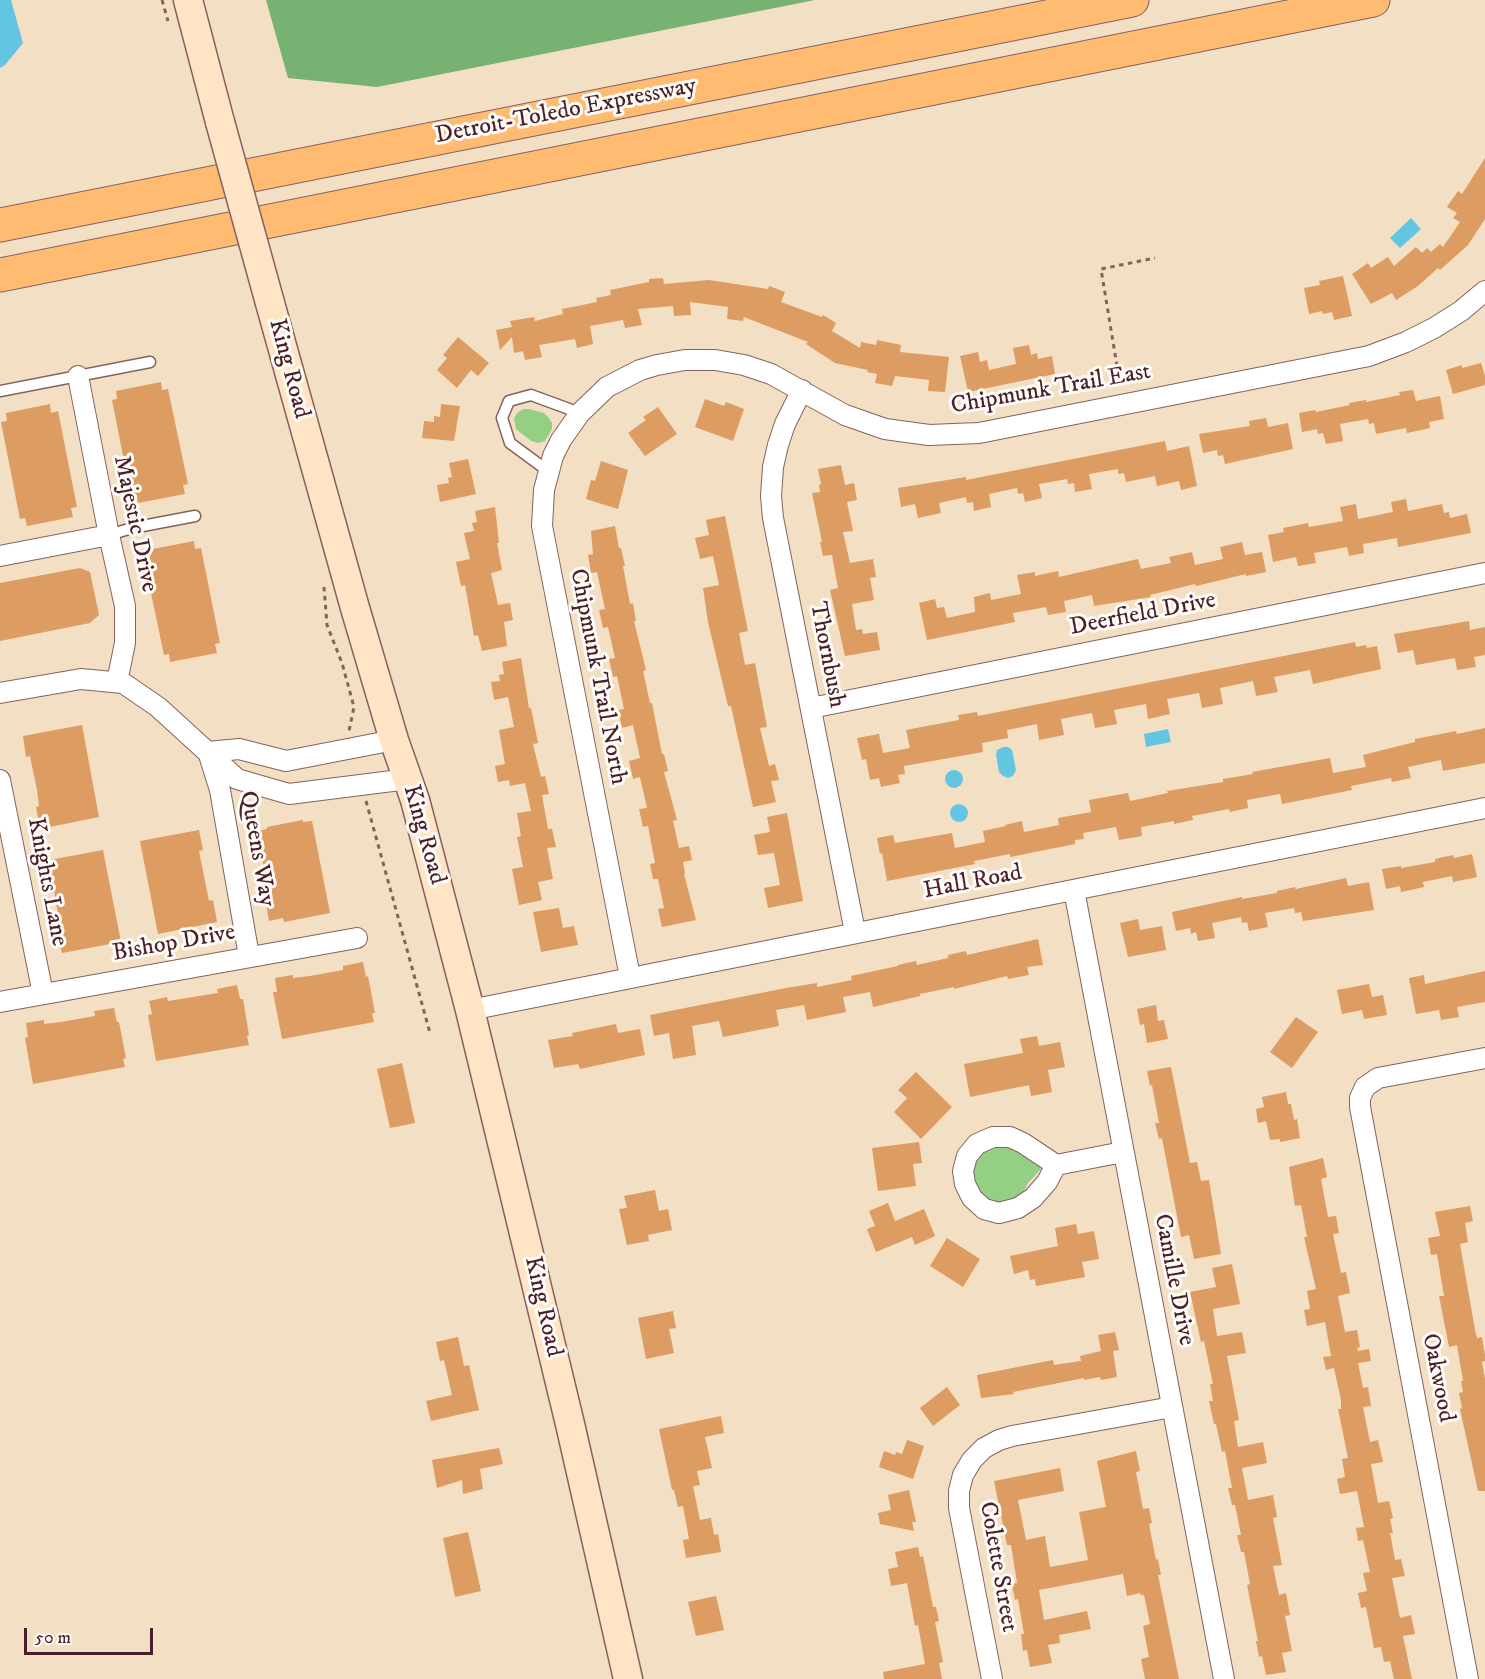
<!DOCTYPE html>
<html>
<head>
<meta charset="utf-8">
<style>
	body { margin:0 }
	#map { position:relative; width:1485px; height:1679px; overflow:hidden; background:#f3dfc3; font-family:"IM FELL DW Pica",serif }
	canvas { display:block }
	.scale { position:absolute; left:24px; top:1628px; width:129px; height:27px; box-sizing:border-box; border:3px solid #4a1f2b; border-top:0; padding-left:8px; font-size:18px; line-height:21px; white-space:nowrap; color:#4a1f2b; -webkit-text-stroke:4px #fdfcf7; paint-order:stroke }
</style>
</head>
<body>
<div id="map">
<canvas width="1485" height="1679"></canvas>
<div class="scale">50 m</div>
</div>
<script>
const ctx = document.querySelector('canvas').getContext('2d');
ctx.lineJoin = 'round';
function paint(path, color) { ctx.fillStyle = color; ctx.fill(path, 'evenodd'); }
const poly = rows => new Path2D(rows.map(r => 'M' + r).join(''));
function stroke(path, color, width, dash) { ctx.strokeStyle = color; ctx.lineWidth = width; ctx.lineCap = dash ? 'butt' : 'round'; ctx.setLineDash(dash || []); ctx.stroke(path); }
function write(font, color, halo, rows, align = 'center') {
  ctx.font = font + ' "IM FELL DW Pica",serif'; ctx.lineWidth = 6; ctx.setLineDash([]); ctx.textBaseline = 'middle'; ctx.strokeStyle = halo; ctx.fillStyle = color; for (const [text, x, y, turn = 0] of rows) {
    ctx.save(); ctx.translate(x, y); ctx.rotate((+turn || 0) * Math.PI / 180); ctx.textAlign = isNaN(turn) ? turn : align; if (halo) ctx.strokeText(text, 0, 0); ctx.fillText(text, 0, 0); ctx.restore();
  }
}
paint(poly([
	[523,409,529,409,544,413,549,418,552,423,552,429,545,441,538,443,531,441,516,429,514,418,517,413],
	[997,1145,1009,1146,1040,1166,1041,1169,1028,1183,1023,1193,1006,1202,995,1202,984,1197,977,1190,972,1173,975,1161,984,1152]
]), '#94cf84');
paint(poly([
	[266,0,815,0,377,87,288,78]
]), '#77b272');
paint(poly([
	[0,0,11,0,23,43,5,65,0,68],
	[1411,218,1421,229,1400,248,1390,238],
	[1168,729,1171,742,1146,747,1144,734],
	[1003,747,1008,747,1012,750,1016,770,1013,776,1008,778,1003,776,999,772,996,755,997,750],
	'945 779a9 9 0 1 1 18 0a9 9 0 1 1-18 0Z',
	'950 813a9 9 0 1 1 18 0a9 9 0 1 1-18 0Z'
]), '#64c5e2');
paint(poly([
	[1485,158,1485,219,1468,245,1440,270,1438,268,1418,286,1396,300,1392,293,1371,304,1352,274,1368,263,1371,268,1388,257,1394,266,1416,247,1422,253,1427,248,1431,252,1440,244,1443,247,1460,222,1453,218,1457,213,1447,207,1458,191,1462,194],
	[1343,276,1352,316,1334,320,1332,312,1323,314,1322,311,1309,314,1304,288,1320,285,1319,281],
	[663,278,664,284,709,280,768,289,769,286,785,292,781,302,822,317,823,315,836,323,832,331,860,348,861,342,876,345,877,340,901,345,900,352,949,357,945,392,928,391,929,380,895,376,892,386,875,383,877,374,867,372,868,370,835,363,806,344,808,342,744,317,743,321,727,319,728,307,690,302,691,315,674,316,673,306,638,309,642,325,625,328,623,320,590,326,593,344,577,348,575,339,539,345,542,357,525,360,523,351,514,353,512,337,500,350,496,330,512,327,510,321,534,317,535,321,563,314,562,309,597,302,596,298,611,295,610,290,649,282,649,279],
	[458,337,489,363,478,376,471,370,457,388,437,370,447,358,443,355],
	[1029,345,1031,355,1037,353,1038,359,1052,356,1055,374,968,392,960,356,978,352,980,362,987,360,989,370,1016,364,1013,348],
	[1481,363,1485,376,1485,385,1453,394,1446,370,1462,365,1462,368],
	[161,382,162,390,168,389,188,484,183,485,185,494,138,503,136,495,131,496,112,400,117,399,116,391],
	[1413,390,1416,401,1440,396,1444,419,1429,422,1430,428,1407,433,1406,428,1376,434,1374,423,1369,424,1368,419,1340,424,1343,441,1326,444,1323,433,1318,434,1317,429,1302,432,1299,413,1315,410,1316,412,1350,405,1349,403,1366,400,1366,402,1400,395,1399,392],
	[705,399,724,406,726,402,744,409,733,441,695,427],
	[50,404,51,413,58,411,77,507,71,508,73,517,27,526,25,518,20,519,1,422,7,421,6,413],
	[441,404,460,406,454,441,422,438,424,421,434,422,434,416,440,417],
	[658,407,677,434,645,456,628,433,646,420,643,417],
	[1266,418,1268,427,1288,423,1293,449,1225,464,1223,455,1218,456,1217,450,1203,453,1199,434,1250,426,1249,421],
	[1165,441,1167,451,1189,446,1197,486,1181,490,1179,481,1157,486,1155,476,1126,482,1124,473,1118,474,1118,469,1089,474,1092,489,1075,492,1074,483,1068,484,1067,479,1039,484,1042,498,1025,502,1023,493,1018,494,1017,488,989,494,991,507,974,511,973,502,967,503,966,497,939,503,941,513,918,518,915,504,901,507,898,488,966,477,966,480],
	[468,459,476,494,440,502,437,485,449,483,448,478,452,477,449,463],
	[601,461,628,470,618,509,586,499,591,480,595,481],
	[841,465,845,485,854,483,857,500,847,502,853,531,843,532,850,563,873,559,876,577,870,578,874,600,852,604,856,630,862,629,863,634,877,632,880,650,845,656,830,590,838,588,832,555,823,556,820,542,822,542,812,493,820,492,819,485,821,484,818,469],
	[1406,499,1408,511,1442,504,1444,513,1449,512,1450,518,1467,514,1471,533,1398,547,1397,538,1363,544,1364,553,1349,556,1347,547,1314,553,1316,563,1298,566,1296,557,1273,562,1268,535,1284,532,1283,528,1308,523,1309,527,1343,521,1340,507,1356,504,1358,519,1393,512,1391,502],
	[495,507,499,543,497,543,502,570,491,573,498,605,510,603,513,620,504,622,507,646,482,651,478,635,474,636,465,585,461,586,456,562,470,559,464,533,474,531,472,523,477,522,475,511],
	[725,516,748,631,739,633,745,665,755,663,767,727,760,728,769,766,775,764,779,780,771,781,776,802,753,807,731,706,728,706,708,622,703,588,719,585,713,556,700,559,695,538,709,535,706,520],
	[615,526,619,548,621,548,625,566,623,566,630,604,633,603,636,621,634,621,646,670,643,671,650,703,652,703,662,754,664,754,668,771,664,772,677,820,673,821,679,848,689,846,692,860,683,862,685,873,684,874,696,920,662,927,658,909,664,908,658,879,653,879,650,864,655,863,648,826,643,827,639,809,647,808,640,777,633,779,629,761,640,758,633,725,622,728,618,710,624,709,617,676,613,677,609,659,615,658,608,627,603,628,599,610,605,609,597,572,591,573,588,555,593,554,591,531],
	[194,541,195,549,201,548,220,643,215,644,217,653,170,662,169,654,164,655,144,560,150,559,148,550],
	[1242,542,1245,555,1262,552,1266,572,1246,576,1246,574,1196,586,1195,584,1150,595,1151,597,1094,606,1092,595,1064,601,1066,612,1048,615,1046,607,1013,613,1015,622,927,640,919,603,935,599,937,608,944,607,947,618,975,612,974,597,990,593,991,600,1021,594,1017,575,1035,572,1035,576,1058,571,1059,577,1138,559,1141,569,1171,563,1169,557,1192,552,1195,565,1223,559,1220,547],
	[80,568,90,572,99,615,90,623,0,641,0,583],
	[1469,621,1470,630,1485,627,1485,655,1474,657,1476,667,1457,670,1455,658,1416,665,1413,650,1398,653,1394,634],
	[1355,642,1356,647,1366,645,1367,648,1377,646,1381,669,1313,684,1310,670,1274,677,1278,692,1256,696,1253,681,1220,688,1223,704,1202,708,1199,693,1167,699,1170,714,1148,719,1146,704,1114,710,1117,724,1095,728,1092,713,1061,719,1064,735,1039,740,1037,724,1007,730,1008,738,982,743,983,752,904,766,905,774,898,775,900,783,881,787,879,778,870,780,866,759,862,760,857,738,879,734,883,753,910,748,906,730,959,720,958,715,977,712,978,716],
	[521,658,529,708,531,708,538,743,533,744,541,777,545,776,549,794,542,795,548,829,552,829,556,847,547,848,553,879,538,882,542,900,519,905,512,869,523,867,517,837,521,836,517,813,531,811,525,783,510,786,509,780,498,782,495,766,505,764,499,730,514,727,508,697,494,700,491,682,500,681,499,675,504,674,502,662],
	[82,725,99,817,40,829,36,807,39,806,37,790,30,756,26,757,23,736],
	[1485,728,1485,763,1443,771,1441,760,1408,767,1411,778,1392,782,1391,778,1351,786,1352,790,1282,804,1280,794,1247,800,1248,808,1230,812,1229,809,1192,816,1193,820,1174,824,1174,821,1141,827,1142,836,1119,840,1116,827,1083,833,1084,839,1075,840,1075,844,1010,857,1010,854,974,861,975,864,887,881,882,853,880,854,877,838,893,835,895,843,952,833,955,848,985,842,983,831,1006,826,1005,825,1022,821,1024,832,1059,825,1058,818,1091,812,1089,800,1128,793,1130,801,1168,793,1167,791,1223,782,1223,779,1253,774,1252,772,1330,758,1333,773,1366,767,1363,755,1415,742,1415,739,1456,731,1457,734],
	[787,813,803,901,768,908,764,888,780,885,774,853,758,855,754,835,770,832,767,817],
	[303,820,303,822,312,821,330,913,284,922,283,918,269,921,266,903,270,902,267,886,261,852,256,853,253,832,267,829,267,827],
	[199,830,203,850,199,851,209,901,213,900,217,922,158,934,140,841],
	[103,850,121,942,62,953,57,932,61,931,52,880,48,881,44,861],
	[1472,854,1477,877,1453,882,1452,876,1423,882,1424,887,1401,892,1400,886,1386,889,1382,869,1401,866,1401,868,1435,862,1435,859,1453,855,1454,858],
	[1346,878,1348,886,1369,882,1374,910,1303,921,1301,912,1295,913,1294,908,1265,913,1268,927,1249,931,1247,922,1242,923,1241,917,1212,923,1215,938,1198,941,1196,932,1191,934,1190,928,1176,931,1172,912,1242,897,1242,899,1277,893,1277,891,1295,887,1296,889],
	[559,908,563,928,574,926,578,945,541,952,533,912],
	[1138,919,1140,930,1162,926,1166,950,1128,957,1120,923],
	[1038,939,1043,965,1027,967,1029,975,1008,979,1007,976,954,989,954,987,920,994,920,996,873,1007,870,992,843,997,846,1012,807,1020,804,1005,776,1010,779,1026,723,1037,719,1021,692,1026,696,1055,673,1059,669,1033,654,1036,650,1015,786,988,817,983,817,987,852,980,851,976,898,966,898,965,916,961,917,965,948,958,948,955,966,951,967,955],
	[363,962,366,977,368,976,375,1013,372,1013,374,1022,282,1039,273,992,277,992,275,978,293,975,293,978,310,976,343,970,343,966],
	[1485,971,1485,1002,1457,1007,1459,1017,1441,1020,1439,1010,1416,1014,1409,978,1424,975,1425,984],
	[1369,984,1372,997,1383,995,1387,1015,1364,1019,1362,1010,1342,1014,1337,990],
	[237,985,240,999,243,999,249,1035,247,1036,249,1045,156,1061,148,1015,152,1014,149,1001,167,997,168,1001,218,993,217,989],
	[1156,1005,1158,1021,1164,1020,1168,1039,1147,1043,1144,1024,1140,1025,1137,1009],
	[114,1008,117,1022,119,1022,126,1058,123,1059,125,1067,33,1084,25,1038,28,1037,26,1023,44,1020,44,1024,61,1022,95,1016,94,1011],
	[1296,1017,1318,1032,1292,1068,1270,1052],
	[616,1024,618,1033,640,1029,645,1055,580,1069,578,1064,554,1068,548,1040,573,1036,572,1033],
	[1037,1036,1039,1046,1060,1042,1065,1067,1048,1070,1052,1092,1031,1096,1029,1085,970,1097,964,1064,1023,1053,1020,1039],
	[402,1063,415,1123,390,1128,377,1069],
	[1171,1067,1190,1163,1197,1162,1201,1181,1209,1180,1221,1254,1194,1259,1189,1235,1181,1237,1162,1138,1159,1139,1155,1123,1159,1123,1152,1085,1150,1086,1147,1071],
	[916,1072,952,1107,921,1139,894,1112,907,1098,898,1090],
	[1286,1092,1288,1104,1291,1104,1294,1120,1297,1119,1300,1138,1280,1142,1280,1139,1270,1140,1266,1121,1258,1123,1256,1109,1264,1107,1262,1097],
	[919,1142,922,1163,913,1164,916,1186,878,1191,872,1148],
	[1323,1158,1327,1177,1321,1179,1328,1217,1336,1216,1339,1233,1333,1234,1341,1273,1346,1272,1350,1293,1338,1296,1345,1332,1357,1330,1360,1347,1357,1348,1358,1351,1369,1349,1371,1361,1358,1363,1363,1388,1368,1387,1371,1406,1363,1407,1370,1442,1378,1440,1383,1462,1371,1464,1378,1503,1389,1501,1393,1518,1390,1519,1393,1533,1390,1533,1395,1560,1401,1559,1405,1576,1392,1578,1400,1618,1411,1615,1415,1634,1403,1636,1412,1679,1394,1679,1390,1661,1384,1662,1381,1647,1374,1648,1366,1607,1361,1608,1358,1593,1367,1591,1363,1573,1370,1572,1363,1540,1358,1541,1356,1528,1364,1527,1357,1491,1340,1494,1337,1479,1345,1477,1342,1459,1348,1458,1338,1409,1341,1409,1341,1400,1334,1368,1326,1370,1323,1357,1331,1356,1325,1322,1307,1326,1304,1310,1310,1309,1307,1291,1316,1289,1304,1237,1307,1237,1301,1205,1295,1206,1289,1167],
	[655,1190,659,1211,668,1209,672,1230,648,1235,649,1241,627,1245,619,1209,627,1208,624,1196],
	[888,1203,895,1221,924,1209,935,1236,915,1245,912,1237,876,1252,867,1229,875,1226,869,1211],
	[1470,1206,1473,1221,1465,1223,1468,1242,1460,1244,1475,1330,1477,1338,1482,1337,1485,1355,1485,1361,1482,1362,1485,1379,1485,1491,1478,1491,1460,1409,1462,1408,1459,1393,1463,1392,1461,1381,1463,1381,1457,1345,1449,1347,1439,1296,1444,1296,1437,1254,1431,1255,1428,1238,1440,1236,1435,1212],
	[1076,1224,1078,1234,1094,1231,1099,1259,1082,1262,1085,1277,1036,1286,1035,1279,1030,1280,1028,1270,1014,1274,1010,1256,1058,1246,1055,1228],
	[947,1238,980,1259,963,1287,930,1266],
	[1232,1264,1240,1304,1213,1309,1217,1336,1242,1332,1246,1353,1227,1356,1239,1420,1234,1421,1238,1447,1263,1442,1267,1463,1242,1468,1248,1500,1273,1495,1277,1517,1273,1518,1282,1565,1273,1566,1279,1595,1286,1593,1290,1615,1285,1616,1292,1651,1282,1653,1286,1672,1266,1675,1262,1656,1259,1657,1256,1641,1258,1641,1247,1585,1250,1584,1244,1552,1241,1552,1237,1535,1241,1535,1235,1505,1232,1505,1228,1488,1232,1488,1225,1451,1222,1452,1216,1424,1214,1424,1209,1401,1213,1401,1210,1384,1213,1384,1204,1341,1201,1342,1190,1292,1216,1287,1212,1268],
	[673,1311,676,1328,669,1329,674,1353,646,1359,638,1318],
	[1115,1332,1119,1350,1113,1351,1117,1377,1101,1380,1100,1377,1084,1380,1084,1378,1013,1392,1014,1394,981,1398,977,1375,1053,1360,1054,1365,1081,1361,1080,1356,1101,1351,1098,1335],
	[458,1337,464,1366,469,1365,479,1410,431,1421,426,1401,452,1395,444,1360,440,1361,436,1342],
	[947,1387,960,1405,933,1426,920,1408],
	[721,1416,724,1433,705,1437,712,1468,697,1471,700,1485,693,1486,700,1520,711,1518,714,1535,718,1534,721,1552,686,1558,683,1540,689,1539,683,1506,678,1507,674,1490,672,1490,659,1429],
	[907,1440,924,1446,913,1479,879,1467,884,1451,895,1455,896,1452,902,1454],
	[499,1448,503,1464,480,1469,483,1489,463,1494,462,1480,437,1488,432,1460],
	[1136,1451,1140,1471,1136,1472,1143,1509,1149,1508,1152,1523,1149,1524,1156,1560,1158,1559,1161,1575,1158,1575,1179,1679,1145,1679,1141,1659,1149,1657,1143,1626,1150,1624,1144,1595,1141,1595,1140,1593,1127,1596,1123,1574,1039,1590,1044,1620,1087,1611,1091,1629,1059,1635,1060,1643,1048,1645,1052,1663,1030,1667,1027,1650,1023,1651,1021,1634,1024,1634,1018,1599,1015,1600,1012,1584,1017,1583,1011,1545,1007,1545,994,1481,1060,1468,1064,1491,1018,1500,1026,1540,1045,1536,1050,1567,1088,1560,1079,1512,1106,1507,1097,1461],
	[909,1490,916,1522,912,1522,914,1531,880,1524,878,1513,891,1510,888,1495],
	[468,1532,481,1591,455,1597,443,1538],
	[918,1547,920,1557,923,1556,933,1607,936,1607,939,1621,935,1622,943,1662,939,1663,942,1679,884,1679,883,1672,925,1664,918,1625,915,1626,907,1583,891,1586,888,1569,898,1567,895,1552],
	[716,1596,724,1630,696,1636,688,1602]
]), '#dc9c62');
const service = poly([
	[0,391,150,362],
	[548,471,510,443,502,418,509,401,531,395,580,413],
	[109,535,132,528,195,516]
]);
const minor = poly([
	[78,376,109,535,125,606,125,643,117,682],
	[802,390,785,424,778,445,773,467,771,496,773,518,855,932],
	[0,556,109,535],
	[0,693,81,679,123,683,158,707,237,779,289,794,408,779],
	[811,708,1485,573],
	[208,752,239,749,286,761,394,740],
	[209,755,220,790,249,956],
	[0,780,43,994],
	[1074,890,1224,1679],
	[630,977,542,526,544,490,553,456,561,440,580,413,607,387,640,370,657,365,685,360,715,360,744,365,771,374,845,415,885,429,929,435,979,433,1369,356,1406,342,1434,328,1461,311,1485,291],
	[0,1002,357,938],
	[470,1010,1485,808],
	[1056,1165,1023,1143,1010,1137,993,1137,977,1144,967,1156,963,1171,965,1184,972,1198,984,1209,999,1213,1018,1208,1033,1198,1047,1182,1056,1165,1123,1152],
	[992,1679,959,1508,959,1491,963,1475,972,1460,984,1448,999,1440,1012,1436,1172,1407],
	[1468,1679,1360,1107,1360,1098,1365,1087,1378,1078,1485,1058]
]);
const secondary = poly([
	[188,0,220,122],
	[270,303,355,608,394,740,415,800,470,1010,570,1424,628,1679]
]);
const motorway = poly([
	[0,225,1132,0],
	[0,275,1373,0]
]);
stroke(service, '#856260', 13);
stroke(minor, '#856260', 22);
stroke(secondary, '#856260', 31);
stroke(motorway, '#856260', 35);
stroke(poly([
	[162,0,168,21],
	[1120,384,1101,269,1155,258],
	[324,587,327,625,342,663,354,707,349,731],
	[366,801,430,1033]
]), '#856260', 3, [4.5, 4.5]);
stroke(service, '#fff', 10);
stroke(minor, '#fff', 20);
stroke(secondary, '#ffe4c6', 28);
stroke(motorway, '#febb71', 33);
const secondaryBridge = poly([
	[220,122,270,303]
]);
stroke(secondaryBridge, '#856260', 31, []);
stroke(secondaryBridge, '#ffe4c6', 28);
write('24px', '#4a1f2b', '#fdfcf7', [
	["Detroit-Toledo Expressway",566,112,-11],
	["King Road",288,369,75],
	["Chipmunk Trail East",1051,390,-10],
	["Majestic Drive",134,524,78],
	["Deerfield Drive",1143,615,-11],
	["Thornbush",826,655,79],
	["Chipmunk Trail North",597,677,79],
	["King Road",423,835,74],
	["Queens Way",256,849,80],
	["Knights Lane",46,882,79],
	["Hall Road",973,883,-11],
	["Bishop Drive",174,944,-10],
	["Camille Drive",1173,1280,79],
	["King Road",542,1307,77],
	["Oakwood",1437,1378,79],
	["Colette Street",997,1567,80]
]);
</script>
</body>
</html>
